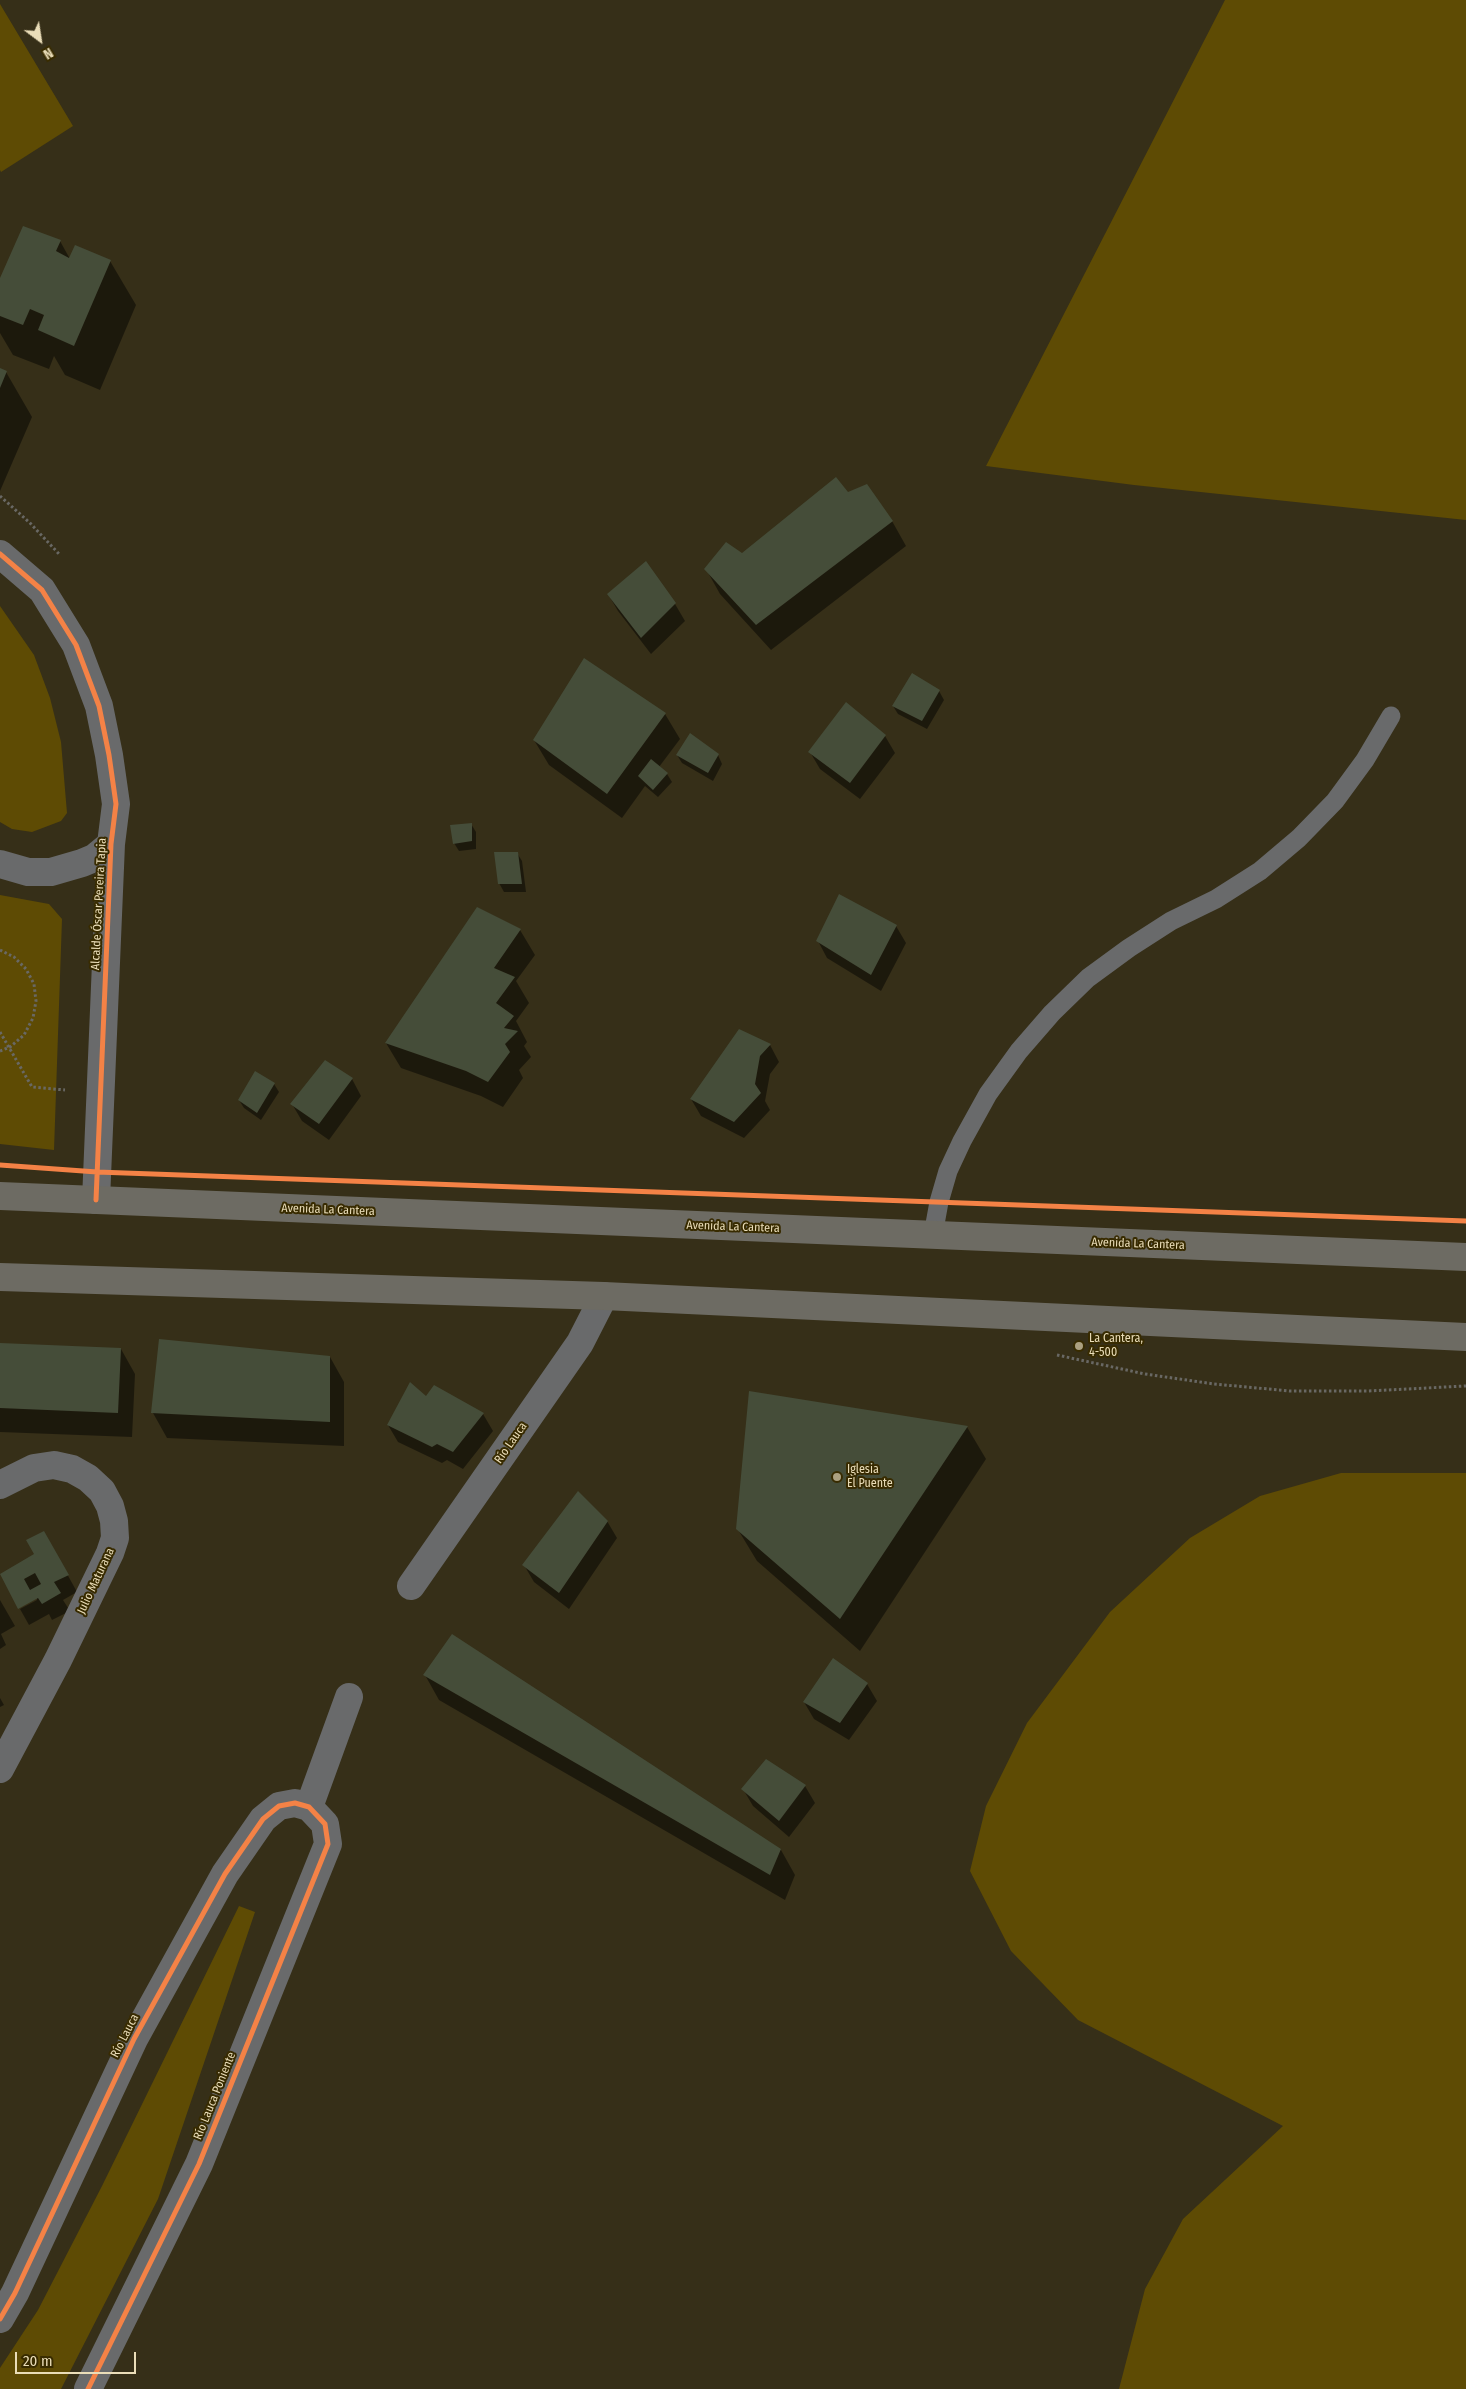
<!DOCTYPE html>
<html>
<head>
<meta charset="utf-8">
<style>
	body { margin:0 }
	#map { position:relative; width:1466px; height:2389px; overflow:hidden; background:#362f18; font-family:"Fira Sans Condensed",sans-serif }
	canvas { display:block }
	.north { position:absolute; left:15px; top:15px; width:50px; height:50px; -webkit-text-stroke:4px #382b00; paint-order:stroke; rotate:149deg; font-size:14px; font-weight:700; line-height:20px; text-align:center; color:#eaddb8 }
	.north::after { content:''; display:block; margin:auto; width:18px; height:22px; background:#eaddb8; clip-path:polygon(50% 0,100% 100%,50% 72%,0 100%) }
	.scale { position:absolute; left:15px; top:2352px; width:121px; height:22px; box-sizing:border-box; border:2px solid #eaddb8; border-top:0; padding-left:6px; font-size:15px; line-height:18px; white-space:nowrap; color:#eaddb8; -webkit-text-stroke:4px #382b00; paint-order:stroke }
</style>
</head>
<body>
<div id="map">
<canvas width="1466" height="2389"></canvas>
<div class="north">N</div>
<div class="scale">20 m</div>
</div>
<script>
const ctx = document.querySelector('canvas').getContext('2d');
ctx.lineJoin = 'round';
function paint(path, color) { ctx.fillStyle = color; ctx.fill(path, 'evenodd'); }
const poly = rows => new Path2D(rows.map(r => 'M' + r).join(''));
function stroke(path, color, width, dash) { ctx.strokeStyle = color; ctx.lineWidth = width; ctx.lineCap = dash ? 'butt' : 'round'; ctx.setLineDash(dash || []); ctx.stroke(path); }
function write(font, color, halo, rows, align = 'center') {
  ctx.font = font + ' "Fira Sans Condensed",sans-serif'; ctx.lineWidth = 4; ctx.setLineDash([]); ctx.textBaseline = 'middle'; ctx.strokeStyle = halo; ctx.fillStyle = color; for (const [text, x, y, turn = 0] of rows) {
    ctx.save(); ctx.translate(x, y); ctx.rotate((+turn || 0) * Math.PI / 180); ctx.textAlign = isNaN(turn) ? turn : align; if (halo) ctx.strokeText(text, 0, 0); ctx.fillText(text, 0, 0); ctx.restore();
  }
}
paint(poly([
	[1225,0,1466,0,1466,520,1134,485,986,466],
	[0,4,73,126,1,172,0,170],
	[0,606,34,655,50,698,61,742,67,813,61,821,32,832,12,829,0,822],
	[0,895,49,904,62,919,54,1150,0,1144],
	[1341,1473,1466,1473,1466,2389,1119,2389,1145,2289,1183,2219,1283,2126,1078,2020,1011,1951,970,1871,986,1806,1027,1723,1110,1612,1190,1538,1260,1496],
	[239,1906,255,1912,158,2199,61,2389,0,2389,0,2368,38,2310,102,2186]
]), '#5e4b04');
paint(poly([
	[60,241,70,259,110,261,136,305,100,390,65,375,54,356,49,369,13,355,0,333,0,281],
	[0,369,6,372,32,417,0,491],
	[847,494,892,521,906,546,771,650,720,594,706,569,742,554],
	[608,594,675,604,685,621,651,654,618,611],
	[939,691,944,700,927,729,898,714,893,706],
	[665,714,680,739,659,767,667,774,672,782,658,797,645,786,622,818,549,765,534,740],
	[885,736,895,753,860,799,820,769,810,752],
	[677,755,718,755,722,764,713,781,682,763],
	[471,824,476,832,476,849,459,851,454,843],
	[517,853,522,861,526,892,504,892,499,883],
	[477,908,520,930,535,955,516,981,529,1003,516,1021,527,1042,524,1046,531,1057,519,1070,523,1078,503,1107,481,1096,401,1068,386,1043],
	[896,926,906,943,881,991,827,958,818,941],
	[770,1045,779,1062,770,1074,765,1101,770,1110,744,1138,701,1116,691,1099],
	[352,1079,361,1096,329,1140,302,1121,292,1104],
	[274,1084,279,1092,261,1120,244,1108,239,1100],
	[0,1344,121,1349,135,1374,132,1437,0,1432],
	[330,1357,344,1382,344,1446,167,1438,153,1413],
	[434,1387,483,1414,493,1431,463,1469,447,1460,442,1463,398,1442,388,1425,426,1398],
	[967,1427,986,1459,860,1651,757,1561,737,1528],
	[607,1521,617,1538,569,1609,534,1582,524,1565],
	[44,1532,77,1592,63,1600,70,1611,52,1620,49,1614,29,1625,20,1609,37,1600,37,1597,1,1575,36,1554],
	[0,1600,15,1626,1,1634,6,1645,0,1649],
	[425,1675,781,1850,795,1875,785,1900,439,1700],
	[867,1684,877,1701,849,1740,814,1719,804,1702],
	[0,1698,4,1705,0,1707],
	[805,1786,815,1803,789,1837,753,1806,743,1789]
]), '#0007');
paint(poly([
	[23,226,61,240,56,251,69,258,75,245,111,260,74,346,38,330,44,315,30,309,23,325,0,316,0,278],
	[0,368,7,371,0,388],
	[836,477,848,492,867,484,893,521,756,625,704,569,726,542,742,553],
	[646,561,676,603,641,638,607,594],
	[584,658,666,713,607,794,533,740],
	[912,673,940,690,922,721,892,706],
	[846,702,886,735,850,783,808,752],
	[690,733,719,754,708,773,676,755],
	[651,759,668,773,653,790,638,776],
	[472,823,472,841,453,844,450,825],
	[494,852,518,852,522,884,498,884],
	[839,894,897,925,871,975,816,941],
	[477,907,521,929,494,968,515,977,496,1003,514,1016,504,1028,518,1031,505,1044,510,1052,488,1082,466,1071,385,1043],
	[739,1029,771,1044,760,1056,755,1084,761,1093,734,1122,690,1099],
	[325,1060,353,1078,319,1124,290,1104],
	[255,1071,275,1083,257,1113,238,1100],
	[159,1339,330,1356,330,1422,151,1413],
	[0,1343,121,1348,118,1413,0,1408],
	[410,1382,426,1396,434,1385,484,1413,453,1452,437,1444,432,1447,387,1425],
	[749,1391,968,1426,840,1619,736,1529],
	[578,1491,608,1521,559,1593,522,1565],
	[44,1531,69,1575,54,1582,61,1593,42,1604,38,1598,18,1609,0,1574,34,1554,26,1540],
	[35,1573,41,1584,30,1590,24,1579],
	[452,1634,781,1849,770,1875,423,1675],
	[833,1658,868,1683,840,1723,803,1702],
	[766,1759,806,1785,779,1821,741,1789]
]), '#454d39');
stroke(poly([
	[0,496,30,523,60,555],
	[0,950,14,957,26,969,34,984,36,1001,33,1018,24,1035,10,1047,0,1051],
	[0,1032,32,1087,65,1090],
	[1057,1355,1145,1374,1214,1384,1290,1391,1367,1391,1466,1386]
]), '#696864', 3, [2.5, 2.5]);
stroke(poly([
	[933,1235,939,1202,948,1171,962,1141,988,1094,1019,1051,1052,1013,1088,978,1129,948,1171,921,1216,899,1260,871,1299,838,1335,801,1365,760,1391,716]
]), '#696a6b', 19);
stroke(poly([
	[0,554,42,590,76,645,99,706,109,755,116,804,111,844,96,1200],
	[0,864,28,872,51,872,82,863,94,858,111,844],
	[0,1485,34,1468,54,1465,72,1469,88,1478,102,1491,110,1506,114,1521,115,1538,110,1553,58,1660,0,1769],
	[411,1586,580,1343,604,1296],
	[309,1807,349,1697],
	[0,2319,15,2293,134,2039,225,1874,263,1819,279,1806,295,1803,309,1807,325,1824,328,1844,199,2164,88,2389]
]), '#696a6b', 28);
stroke(poly([
	[0,1196,1466,1257],
	[0,1277,604,1296,1466,1337]
]), '#6d6b63', 28);
stroke(poly([
	[0,554,42,590,76,645,99,706,109,755,116,804,111,844,96,1200],
	[0,1165,97,1172,1466,1221],
	[0,2319,15,2293,134,2039,225,1874,263,1819,279,1806,295,1803,309,1807,325,1824,328,1844,199,2164,88,2389]
]), '#f48246', 5);
for (const [x, y, r, color] of [
	[1079,1346,5,"#aba080"],
	[837,1477,5,"#aba080"]
]) { const dot = new Path2D(); dot.arc(x, y, r, 0, 2 * Math.PI); ctx.fillStyle = color; ctx.fill(dot); stroke(dot, '#382b00', 2); }
write('12px', '#eaddb8', '#382b00', [
	["Alcalde Óscar Pereira Tapia",99,904,-87],
	["Avenida La Cantera",328,1210,2],
	["Avenida La Cantera",733,1227,2],
	["Avenida La Cantera",1138,1244,2],
	["Río Lauca",511,1443,-55],
	["Julio Maturana",96,1581,-65],
	["Río Lauca",125,2036,-63],
	["Río Lauca Poniente",215,2096,-68]
]);
write('12px', '#eaddb8', '#382b00', [
	["La Cantera,",1089,1339],
	["4-500",1089,1353],
	["Iglesia",847,1470],
	["El Puente",847,1484]
], 'left');
</script>
</body>
</html>
